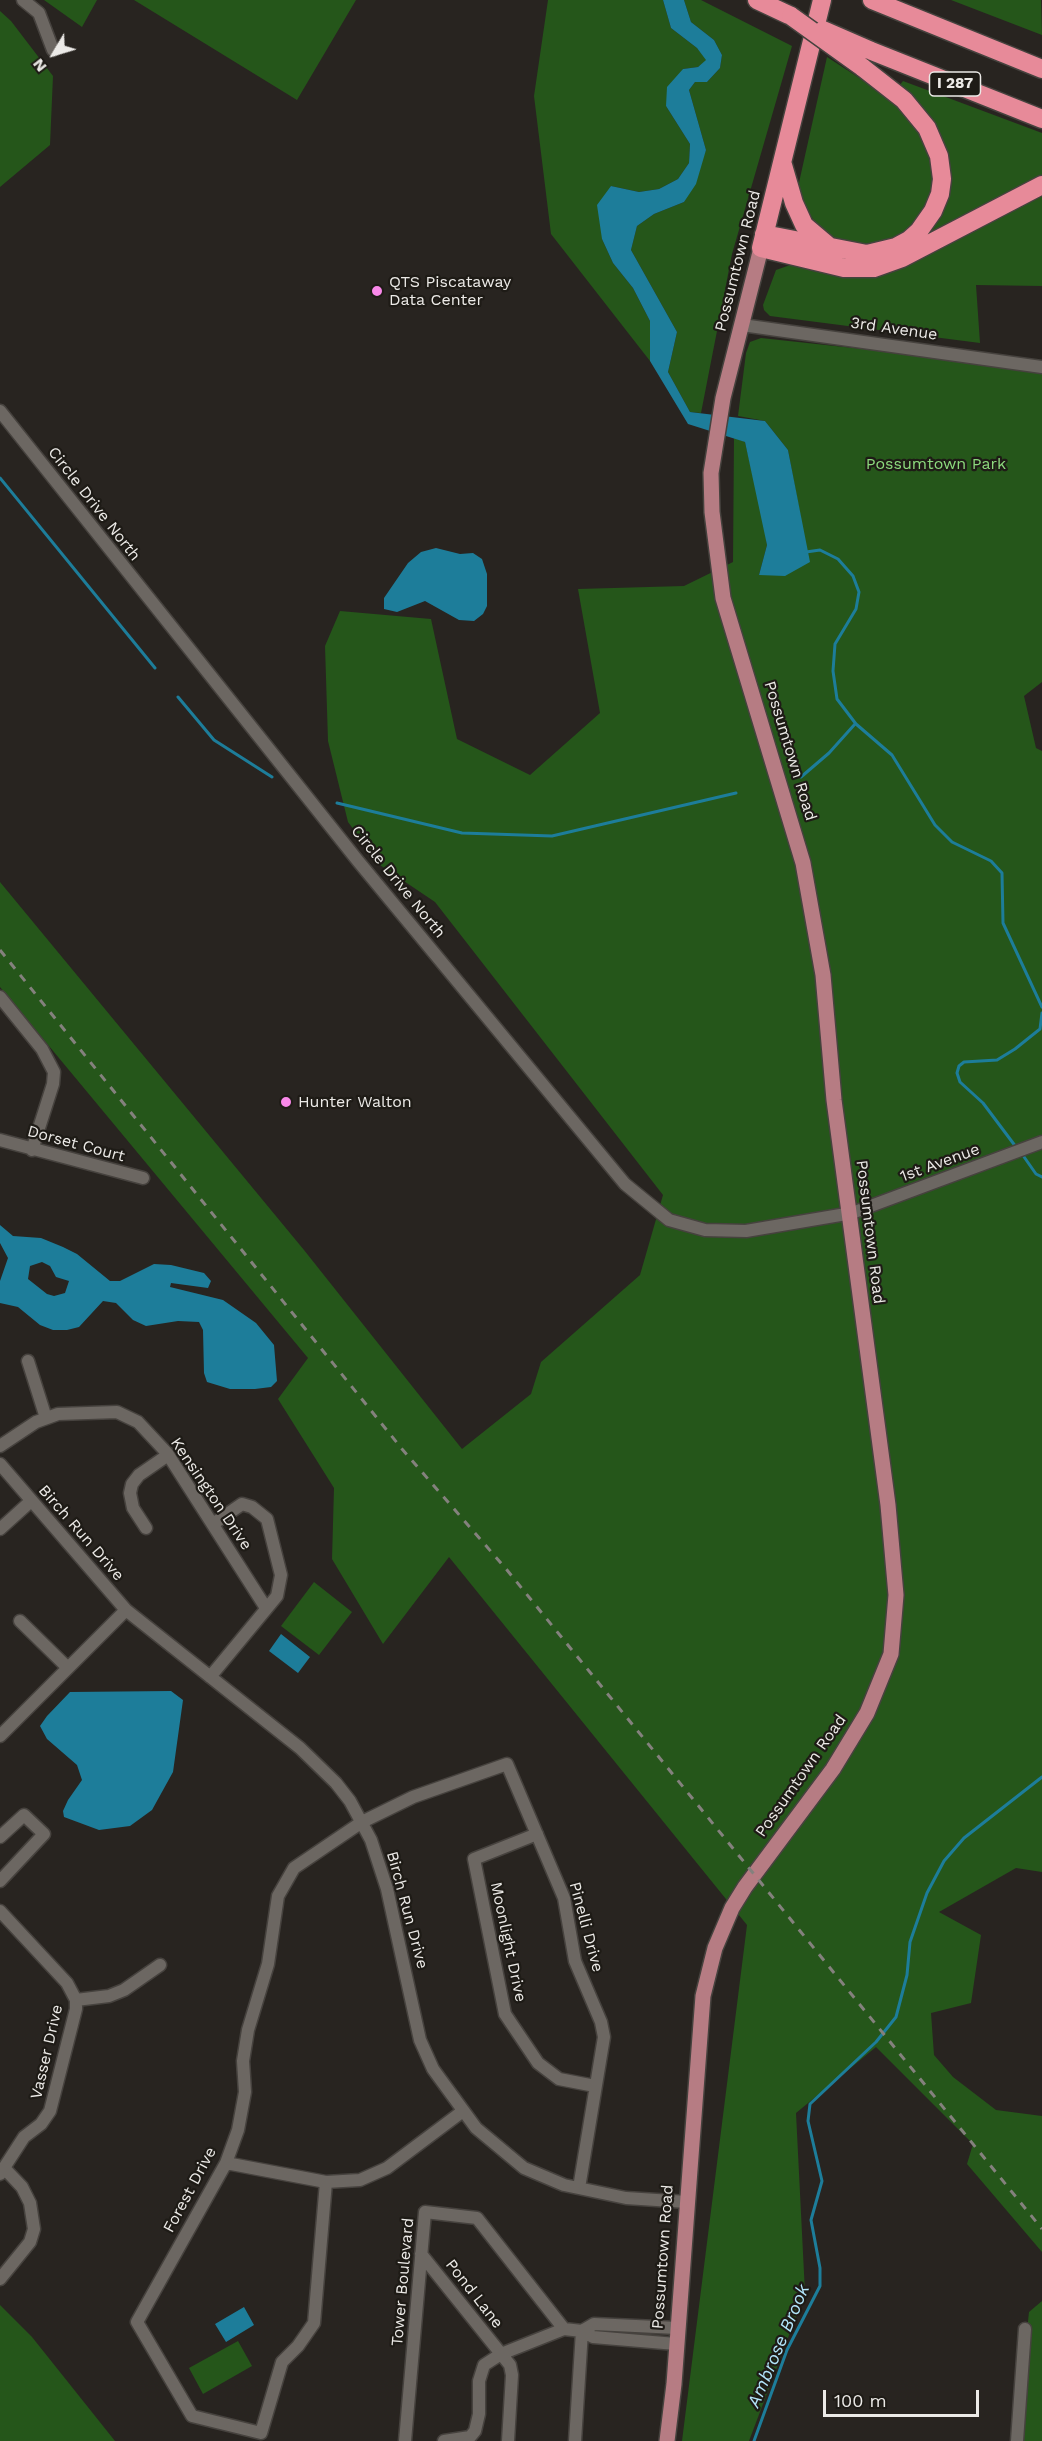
<!DOCTYPE html>
<html>
<head>
<meta charset="utf-8">
<style>
	body { margin:0 }
	#map { position:relative; width:1042px; height:2441px; overflow:hidden; background:#282420; font-family:"Work Sans",sans-serif }
	canvas { display:block }
	.north { position:absolute; left:24px; top:24px; width:60px; height:60px; -webkit-text-stroke:4px #1e1b16; paint-order:stroke; rotate:232deg; font-size:16px; font-weight:700; line-height:24px; text-align:center; color:#eceae7 }
	.north::after { content:''; display:block; margin:auto; width:21px; height:27px; background:#eceae7; clip-path:polygon(50% 0,100% 100%,50% 72%,0 100%) }
	.scale { position:absolute; left:823px; top:2390px; width:156px; height:27px; box-sizing:border-box; border:3px solid #eceae7; border-top:0; padding-left:8px; font-size:18px; line-height:21px; white-space:nowrap; color:#eceae7; -webkit-text-stroke:4px #1e1b16; paint-order:stroke }
</style>
</head>
<body>
<div id="map">
<canvas width="1042" height="2441"></canvas>
<div class="north">N</div>
<div class="scale">100 m</div>
</div>
<script>
const ctx = document.querySelector('canvas').getContext('2d');
ctx.lineJoin = 'round';
function paint(path, color) { ctx.fillStyle = color; ctx.fill(path, 'evenodd'); }
const poly = rows => new Path2D(rows.map(r => 'M' + r).join(''));
function stroke(path, color, width, dash) { ctx.strokeStyle = color; ctx.lineWidth = width; ctx.lineCap = dash ? 'butt' : 'round'; ctx.setLineDash(dash || []); ctx.stroke(path); }
function write(font, color, halo, rows, align = 'center') {
  ctx.font = font + ' "Work Sans",sans-serif'; ctx.lineWidth = 4.5; ctx.setLineDash([]); ctx.textBaseline = 'middle'; ctx.strokeStyle = halo; ctx.fillStyle = color; for (const [text, x, y, turn = 0] of rows) {
    ctx.save(); ctx.translate(x, y); ctx.rotate((+turn || 0) * Math.PI / 180); ctx.textAlign = isNaN(turn) ? turn : align; if (halo) ctx.strokeText(text, 0, 0); ctx.fillText(text, 0, 0); ctx.restore();
  }
}
paint(poly([
	[44,0,97,0,82,27],
	[134,0,356,0,297,100],
	[548,0,663,0,671,28,697,48,707,60,698,67,683,69,666,106,690,144,689,163,678,179,659,189,639,192,611,186,602,239,613,263,633,288,650,321,650,361,551,234,534,96],
	[684,0,701,0,792,46,732,254,701,413,690,412,668,372,677,332,631,250,637,226,654,214,684,202,706,150,689,90,695,82,707,82,720,68,722,55,714,40,691,22],
	[951,0,1041,0,1042,35],
	[0,11,11,21,53,76,50,145,0,187],
	[827,57,878,90,914,119,932,157,934,181,930,200,918,221,902,235,886,243,870,246,844,244,822,233,807,210,798,187],
	[903,81,1042,133,1042,180,925,239,948,176,899,86],
	[1042,194,1042,286,976,285,980,343,770,316,764,310,763,305,776,270,793,264,863,276],
	[761,338,909,354,1042,373,1042,682,1024,696,1036,748,1042,751,1042,1872,1016,1868,939,1912,981,1935,971,2003,931,2013,934,2055,953,2077,996,2110,1042,2116,1042,2252,967,2164,973,2144,876,2047,796,2113,805,2293,749,2441,682,2441,747,1925,449,1557,383,1644,332,1559,334,1488,278,1399,308,1358,0,987,0,882,304,1250,462,1449,531,1394,541,1362,640,1275,663,1195,435,902,380,865,348,822,328,741,325,646,340,611,431,619,457,739,530,775,600,713,578,589,684,586,733,562,734,438,745,442,764,523,767,545,759,575,801,519,788,450,765,421,738,416,746,353,750,342],
	[314,1582,352,1612,319,1655,281,1626],
	[1042,2301,1042,2441,1015,2441,1029,2312],
	[0,2305,32,2337,115,2441,0,2441],
	[238,2341,252,2366,203,2394,189,2368]
]), '#25561a');
paint(poly([
	[663,0,684,0,691,22,714,40,722,55,720,68,707,82,695,82,689,90,706,150,696,184,684,202,654,214,637,226,631,250,677,332,668,372,690,412,765,421,788,450,810,562,785,576,759,575,767,545,745,442,688,424,650,361,650,321,633,288,613,263,602,239,597,205,611,186,639,192,659,189,678,179,689,163,690,144,666,106,667,87,683,69,698,67,706,60,697,48,671,28],
	[436,548,460,554,473,553,482,559,487,574,487,606,483,614,474,621,459,620,425,601,397,612,384,609,384,598,408,563,421,552],
	[0,1225,13,1236,41,1238,63,1247,77,1254,110,1281,120,1281,154,1264,171,1265,204,1273,211,1281,208,1288,171,1283,170,1287,223,1300,256,1323,274,1345,277,1381,271,1387,255,1389,230,1389,207,1382,204,1373,203,1330,199,1322,178,1321,146,1326,133,1320,116,1303,103,1301,79,1327,67,1330,53,1330,40,1325,18,1307,0,1303,0,1281,8,1258,0,1243],
	[42,1262,50,1266,56,1277,69,1281,65,1293,54,1296,47,1294,28,1279,30,1266],
	[281,1634,310,1657,298,1673,269,1651],
	[171,1691,183,1700,173,1772,152,1810,130,1826,99,1830,64,1817,63,1811,68,1800,82,1780,77,1765,47,1739,40,1726,47,1716,70,1692],
	[244,2307,254,2325,226,2342,215,2324]
]), '#1d7d9a');
stroke(poly([
	[0,478,155,668],
	[806,552,820,550,838,559,853,576,859,592,856,609,835,644,833,671,837,699,856,724,892,755,935,825,952,842,991,861,1002,873,1003,923,1042,1007],
	[178,697,214,740,272,777],
	[801,777,829,753,855,724],
	[337,803,462,833,552,836,736,793],
	[1016,1147,983,1103,960,1082,957,1073,959,1066,964,1062,997,1060,1015,1049,1040,1029,1042,1013],
	[1022,1154,1036,1174,1042,1177],
	[754,2441,787,2350,820,2286,820,2268,811,2220,822,2181,808,2121,810,2104,876,2042,896,2017,907,1975,910,1942,927,1893,944,1861,964,1838,1042,1777]
]), '#1d7d9a', 3);
const minor = poly([
	[23,0,39,13,53,50],
	[742,325,1042,367],
	[0,411,358,861,625,1184,669,1220,705,1230,746,1231,852,1213,1042,1142],
	[0,997,42,1049,54,1072,53,1084,32,1150],
	[0,1140,143,1178],
	[28,1361,46,1418],
	[0,1446,36,1422,58,1414,117,1412,138,1422,167,1453,266,1608],
	[0,1464,126,1610,300,1748,336,1783,350,1801,371,1840,387,1889,420,2040,433,2069,476,2128,524,2168,564,2185,626,2198,687,2202],
	[146,1528,133,1508,130,1493,132,1484,139,1475,168,1455],
	[0,1529,31,1501],
	[20,1621,68,1668],
	[210,1677,277,1596,281,1575,267,1519,252,1507,242,1504,213,1524],
	[0,1736,126,1610],
	[537,1834,474,1859,505,2014,538,2063,559,2079,595,2086],
	[0,1837,24,1815,44,1834,0,1881],
	[0,1911,67,1983,76,2000,76,2009,50,2111,41,2124,24,2137,0,2174],
	[76,2000,109,1996,124,1990,160,1965],
	[226,2163,326,2182,360,2180,387,2168,463,2111],
	[326,2182,314,2323,298,2346,282,2362,261,2433,192,2416,137,2322,226,2163,238,2130,245,2092,243,2061,248,2030,268,1964,278,1896,294,1868,362,1822,413,1797,507,1764,564,1898,575,1961,601,2022,604,2037,579,2188],
	[421,2254,510,2365,512,2375,508,2441],
	[0,2279,30,2242,34,2229,30,2203,22,2187,4,2168],
	[676,2344,593,2337,582,2331,594,2324,677,2328],
	[405,2441,425,2212,477,2218,564,2329],
	[444,2441,470,2437,475,2431,479,2414,479,2381,484,2365,501,2354,564,2329,582,2331,575,2441],
	[1017,2441,1025,2329]
]);
const major = poly([
	[667,2441,674,2384,703,1996,715,1948,732,1908,745,1887,833,1769,867,1713,891,1654,896,1595,888,1505,834,1100,823,975,803,863,723,598,712,512,711,473,723,398,761,248]
]);
const highway = poly([
	[757,0,791,16],
	[822,0,761,248,844,268,874,268,902,258,1042,185],
	[872,0,1042,69],
	[869,50,1042,119],
	[783,165,794,203,804,225,830,247],
	[764,234,867,254,896,247,909,240,919,231,933,211,940,194,942,179,939,156,927,128,904,100,862,67]
]);
stroke(minor, '#46423e', 15);
stroke(major, '#46423e', 18);
stroke(highway, '#46423e', 21);
stroke(minor, '#6c6762', 12);
stroke(major, '#b67c83', 15);
stroke(highway, '#e78a99', 18);
stroke(poly([
	[0,950,402,1449,507,1570,1042,2229]
]), '#84817d', 3, [8, 8]);
const highwayBridge = poly([
	[791,16,862,67],
	[823,30,869,50]
]);
stroke(highwayBridge, '#46423e', 21, []);
stroke(highwayBridge, '#e78a99', 18);
for (const [x, y, r, color] of [
	[377,291,6,"#f988e9"],
	[286,1102,6,"#f988e9"]
]) { const dot = new Path2D(); dot.arc(x, y, r, 0, 2 * Math.PI); ctx.fillStyle = color; ctx.fill(dot); stroke(dot, '#1e1b16', 2); }
for (const [x, y, w] of [
	[955,84,51]
]) { const box = new Path2D(); box.roundRect(x - w / 2, y - 12, w, 24, 4.5); ctx.fillStyle = '#1e1b16'; ctx.fill(box); stroke(box, '#eceae7', 1.5); }
write('bold 15px', '#eceae7', null, [
	["I 287",955,84]
]);
write('16px', '#eceae7', '#1e1b16', [
	["Possumtown Road",738,261,-76],
	["3rd Avenue",894,329,8],
	["Circle Drive North",94,504,52],
	["Possumtown Road",790,751,73],
	["Circle Drive North",398,882,51],
	["Dorset Court",76,1144,15],
	["1st Avenue",940,1163,-20],
	["Possumtown Road",870,1232,83],
	["Kensington Drive",211,1494,56],
	["Birch Run Drive",81,1533,49],
	["Possumtown Road",801,1776,-55],
	["Birch Run Drive",407,1910,75],
	["Pinelli Drive",586,1927,75],
	["Moonlight Drive",508,1942,78],
	["Vasser Drive",47,2052,-77],
	["Forest Drive",190,2190,-62],
	["Possumtown Road",663,2257,-86],
	["Tower Boulevard",403,2282,-85],
	["Pond Lane",474,2294,52]
]);
write('16px', '#eceae7', '#1e1b16', [
	["QTS Piscataway",389,282],
	["Data Center",389,300],
	["Hunter Walton",298,1102]
], 'left');
write('16px', '#8cda7d', '#1e1b16', [
	["Possumtown Park",936,464]
]);
write('italic 18px', '#b2e5fa', '#1e1b16', [
	["Ambrose Brook",779,2346,-67]
]);
</script>
</body>
</html>
